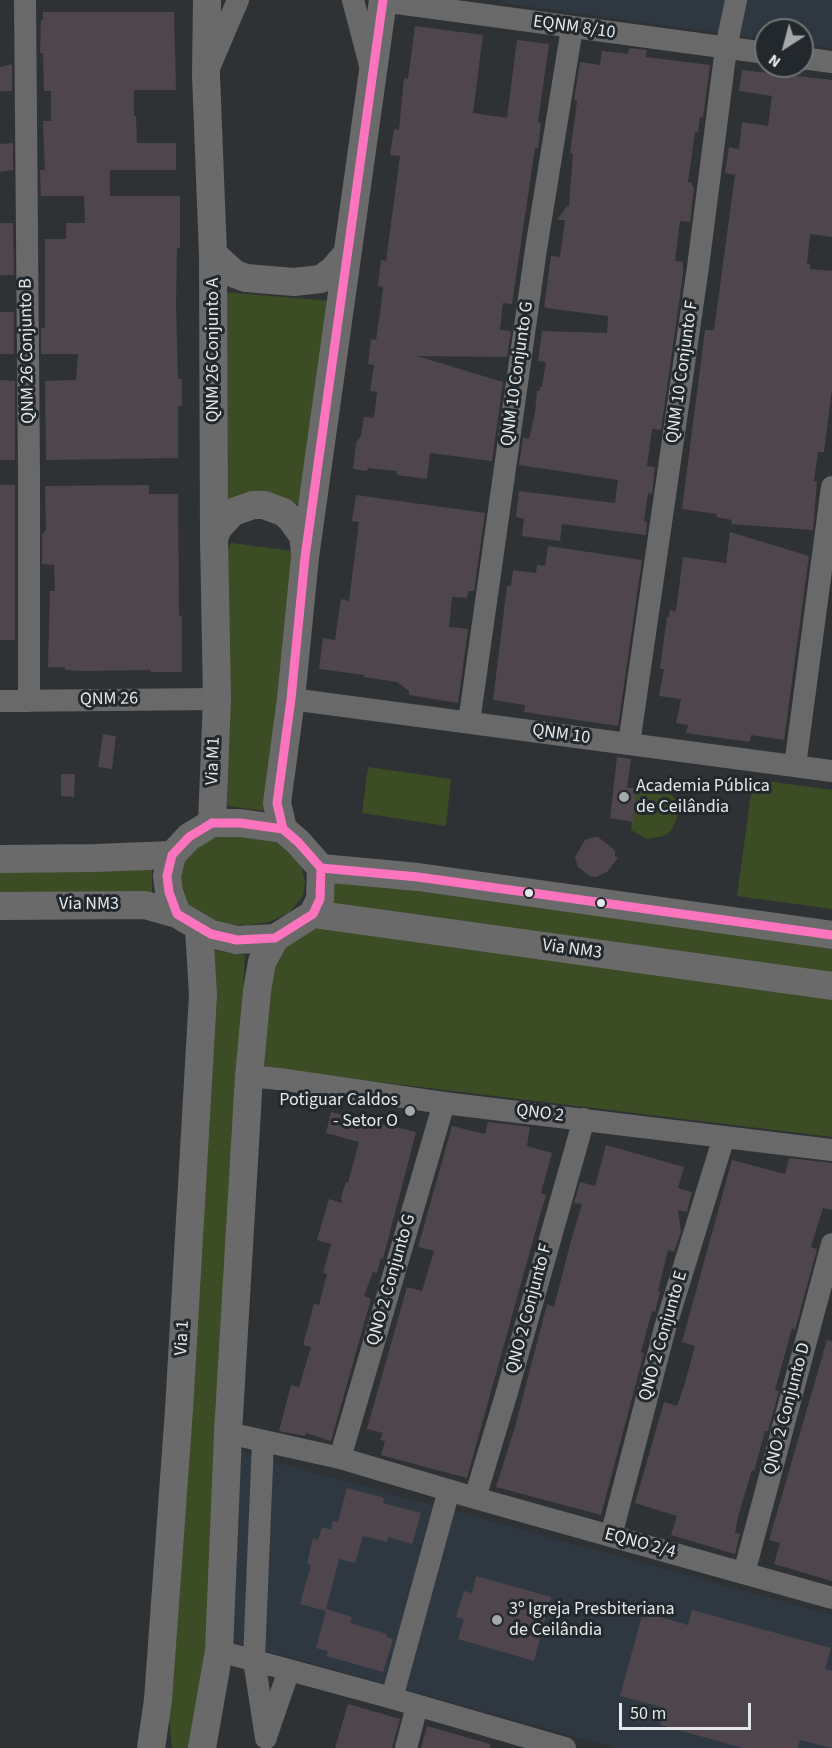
<!DOCTYPE html>
<html>
<head>
<meta charset="utf-8">
<style>
	body { margin:0 }
	#map { position:relative; width:832px; height:1748px; overflow:hidden; background:#2f3235; font-family:"Source Sans 3",sans-serif }
	canvas { display:block }
	.north { position:absolute; left:754px; top:18px; width:60px; height:60px; box-sizing:border-box; background:#23282d; border:2px solid #707479; border-radius:50%; rotate:216deg; font-size:16px; font-weight:700; line-height:24px; text-align:center; color:#e3e7ea }
	.north::after { content:''; display:block; margin:auto; width:21px; height:27px; background:#a4a8ab; clip-path:polygon(50% 0,100% 100%,50% 72%,0 100%) }
	.scale { position:absolute; left:619px; top:1703px; width:132px; height:27px; box-sizing:border-box; border:3px solid #e3e7ea; border-top:0; padding-left:8px; font-size:18px; line-height:21px; white-space:nowrap; color:#e3e7ea; -webkit-text-stroke:4px #23282d; paint-order:stroke }
</style>
</head>
<body>
<div id="map">
<canvas width="832" height="1748"></canvas>
<div class="north">N</div>
<div class="scale">50 m</div>
</div>
<script>
const ctx = document.querySelector('canvas').getContext('2d');
ctx.lineJoin = 'round';
function paint(path, color) { ctx.fillStyle = color; ctx.fill(path, 'evenodd'); }
const poly = rows => new Path2D(rows.map(r => 'M' + r).join(''));
function stroke(path, color, width, dash) { ctx.strokeStyle = color; ctx.lineWidth = width; ctx.lineCap = dash ? 'butt' : 'round'; ctx.setLineDash(dash || []); ctx.stroke(path); }
function write(font, color, halo, rows, align = 'center') {
  ctx.font = font + ' "Source Sans 3",sans-serif'; ctx.lineWidth = 6; ctx.setLineDash([]); ctx.textBaseline = 'middle'; ctx.strokeStyle = halo; ctx.fillStyle = color; for (const [text, x, y, turn = 0] of rows) {
    ctx.save(); ctx.translate(x, y); ctx.rotate((+turn || 0) * Math.PI / 180); ctx.textAlign = isNaN(turn) ? turn : align; if (halo) ctx.strokeText(text, 0, 0); ctx.fillText(text, 0, 0); ctx.restore();
  }
}
paint(poly([
	[502,0,832,0,832,48,802,44,802,30,766,30,766,39,502,3],
	[239,1452,832,1615,832,1748,616,1748,231,1641]
]), '#2f3841');
paint(poly([
	[224,292,331,301,302,504,224,498],
	[231,543,293,551,266,811,227,806,224,557],
	[368,767,451,779,446,826,362,813],
	[753,779,832,790,832,909,737,896],
	[652,786,669,792,675,799,678,815,671,831,664,836,647,839,631,830,636,791],
	[226,834,268,839,280,844,301,864,305,882,303,896,289,913,269,922,247,925,227,924,206,918,185,904,175,881,190,848,198,843],
	[0,867,152,867,152,898,0,904],
	[334,877,832,946,832,975,329,907],
	[320,927,832,995,832,1137,272,1069,264,1066,266,975,292,938],
	[212,950,245,955,207,1639,192,1748,172,1748,168,1708]
]), '#3c4c24');
paint(poly([
	[43,12,174,12,176,90,134,90,134,116,136,116,137,143,176,143,176,170,110,170,110,196,180,196,180,248,177,248,176,305,178,379,182,379,182,406,178,406,178,458,46,460,45,381,76,380,78,354,41,354,41,328,45,328,45,239,66,239,66,223,85,223,84,196,41,196,40,170,45,170,43,121,51,121,51,91,44,91,43,53,40,53,41,20,43,20],
	[415,26,483,35,473,113,507,118,517,40,549,44,538,122,541,123,538,148,535,148,512,304,503,303,500,330,511,331,507,357,417,356,503,382,492,461,430,453,427,479,397,475,397,471,368,468,367,471,353,469,356,443,361,436,364,417,374,418,377,392,370,391,374,365,368,364,371,339,376,340,380,313,383,287,378,286,381,260,386,261,400,156,390,155,394,129,399,130,404,78,408,79],
	[629,48,647,50,646,57,710,65,703,118,700,117,698,132,695,132,688,182,692,183,692,187,694,187,690,222,680,221,675,261,683,262,683,274,661,430,652,429,647,466,655,467,652,494,648,493,644,521,647,522,646,535,562,524,560,541,522,536,524,519,516,517,519,491,615,503,618,480,519,465,523,438,529,439,535,413,537,391,540,391,540,387,542,387,546,362,538,361,542,331,607,333,608,316,546,308,546,306,544,308,551,256,560,257,565,220,557,220,567,206,569,206,573,154,570,153,577,101,574,100,580,62,600,65,602,51,628,54],
	[12,64,12,91,0,91,0,67],
	[742,70,832,80,832,237,810,234,807,264,810,264,810,269,832,271,832,389,824,452,818,452,814,481,817,481,813,530,731,524,732,520,716,517,717,514,682,509,705,330,714,330,735,175,725,173,729,147,739,149,742,122,768,126,772,96,739,91],
	[13,143,13,170,0,172,0,144],
	[0,223,13,223,14,275,0,275],
	[0,312,14,312,14,354,0,354],
	[0,380,15,381,15,460,0,460],
	[0,485,15,485,15,640,0,640],
	[149,485,149,494,178,494,179,616,182,616,182,672,151,672,151,670,81,671,65,670,65,667,48,667,50,591,55,591,54,565,42,564,42,535,46,530,45,486],
	[356,495,485,513,474,591,468,591,467,598,452,597,449,627,468,629,458,703,409,695,409,691,397,682,364,677,365,675,319,669,323,638,335,640,341,599,349,601,359,522,352,521],
	[730,532,809,556,784,740,751,735,750,742,686,733,688,725,676,723,681,699,659,696,664,669,660,669,667,617,669,617,670,610,676,611,683,557,726,563],
	[548,546,642,560,618,726,524,712,525,705,493,700,507,586,511,586,513,570,536,573,537,565,545,566],
	[103,734,116,736,112,769,98,767],
	[617,757,631,759,627,788,637,788,633,822,610,818],
	[61,774,75,774,74,797,61,796],
	[594,837,598,837,611,847,615,851,615,856,618,858,607,872,596,877,590,876,578,867,575,857,585,840],
	[331,1112,416,1132,383,1259,381,1257,377,1273,373,1272,364,1296,371,1299,331,1441,306,1433,305,1436,279,1431,291,1385,299,1387,311,1347,303,1345,314,1304,319,1305,327,1274,323,1273,331,1244,317,1240,329,1199,342,1203,341,1197,346,1182,348,1183,359,1142,326,1133],
	[488,1122,530,1127,527,1146,552,1153,541,1193,546,1195,540,1215,467,1478,381,1455,385,1441,380,1440,383,1433,367,1429,407,1287,422,1291,434,1251,418,1247,452,1126,485,1134],
	[606,1145,684,1167,678,1188,692,1192,687,1212,678,1210,681,1232,674,1252,668,1250,658,1291,660,1292,655,1312,652,1311,641,1352,644,1353,601,1515,496,1487,515,1427,547,1304,554,1307,571,1241,582,1204,574,1203,580,1182,595,1186],
	[789,1158,832,1163,832,1210,823,1208,811,1247,817,1249,795,1330,792,1328,775,1390,779,1391,768,1431,765,1431,754,1471,752,1470,738,1517,735,1533,740,1534,735,1554,671,1535,677,1516,635,1503,664,1402,677,1406,684,1386,695,1346,682,1342,732,1160,785,1174],
	[827,1340,832,1341,832,1581,774,1564,780,1543,769,1540],
	[347,1488,384,1498,383,1503,421,1513,412,1544,388,1537,387,1542,363,1536,355,1563,339,1559,326,1609,352,1617,350,1623,387,1634,386,1637,393,1639,383,1672,326,1656,328,1651,316,1648,326,1611,300,1604,311,1565,307,1564,313,1538,318,1540,322,1527,331,1530,333,1521,338,1522],
	[476,1576,551,1597,534,1661,458,1639,464,1619,456,1617,464,1591,472,1593],
	[692,1610,831,1648,825,1669,832,1671,832,1748,800,1740,798,1748,743,1748,660,1725,665,1708,620,1696,643,1612,688,1625],
	[348,1704,400,1719,392,1748,335,1748],
	[427,1726,490,1744,490,1748,421,1748]
]), '#4f454d');
stroke(poly([
	[25,0,29,472,29,701],
	[353,0,371,69],
	[382,1,766,53],
	[802,58,832,62],
	[209,68,238,0],
	[291,699,832,771],
	[0,701,217,699],
	[469,722,536,249,572,28],
	[629,744,698,267,726,48,736,0],
	[795,766,832,487],
	[249,1076,279,1079,444,1103,832,1150],
	[228,1433,340,1458,475,1498,832,1598],
	[263,1441,254,1660,266,1738],
	[340,1458,444,1103],
	[475,1498,507,1392,584,1119],
	[611,1536,665,1328,724,1137],
	[744,1573,832,1244],
	[219,1651,392,1698,565,1748],
	[392,1698,449,1490],
	[267,1734,289,1670],
	[406,1748,417,1706]
]), '#69696a', 22);
stroke(poly([
	[207,0,206,75,213,254,214,538,217,699,212,823],
	[213,254,235,274,246,278,294,282,321,279,333,270,347,254],
	[214,538,218,528,233,512,253,505,264,505,283,512,291,519,303,536,305,552],
	[212,823,240,823,283,829,298,842,321,868,320,899,313,914,275,938,237,940,211,934,177,914,169,892,167,876,172,855,189,837,212,823],
	[283,829,277,803,291,699,305,557,383,0],
	[0,859,96,858,172,855],
	[321,868,418,877,832,935],
	[0,906,145,905,177,914],
	[313,914,832,986],
	[151,1748,158,1700,179,1410,203,995,199,928],
	[202,1748,219,1651,228,1433,249,1076,257,991,262,962,275,938]
]), '#6a6a6b', 28);
stroke(poly([
	[212,823,240,823,283,829,298,842,321,868,320,899,313,914,275,938,237,940,211,934,177,914,169,892,167,876,172,855,189,837,212,823],
	[283,829,277,803,291,699,305,557,383,0],
	[321,868,418,877,832,935]
]), '#fc73be', 9);
for (const [x, y, r, color] of [
	[624,797,6,"#a4a8ab"],
	[529,893,5,"#e3e7ea"],
	[601,903,5,"#e3e7ea"],
	[410,1111,6,"#a4a8ab"],
	[497,1620,6,"#a4a8ab"]
]) { const dot = new Path2D(); dot.arc(x, y, r, 0, 2 * Math.PI); ctx.fillStyle = color; ctx.fill(dot); stroke(dot, '#23282d', 2); }
write('18px', '#e3e7ea', '#23282d', [
	["EQNM 8/10",574,28,8],
	["QNM 26 Conjunto A",214,350,-90],
	["QNM 26 Conjunto B",28,351,-91],
	["QNM 10 Conjunto F",683,372,-82],
	["QNM 10 Conjunto G",518,374,-82],
	["QNM 26",109,700,-1],
	["QNM 10",561,735,8],
	["Via M1",214,761,-88],
	["Via NM3",89,905],
	["Via NM3",572,950,8],
	["QNO 2",540,1114,7],
	["QNO 2 Conjunto G",392,1280,-74],
	["QNO 2 Conjunto F",530,1309,-75],
	["QNO 2 Conjunto E",664,1336,-74],
	["Via 1",183,1338,-87],
	["QNO 2 Conjunto D",788,1409,-75],
	["EQNO 2/4",640,1544,15]
]);
write('18px', '#e3e7ea', '#23282d', [
	["Academia Pública",636,787],
	["de Ceilândia",636,808],
	["Potiguar Caldos",398,1101,"right"],
	["- Setor O",398,1122,"right"],
	["3º Igreja Presbiteriana",509,1610],
	["de Ceilândia",509,1631]
], 'left');
</script>
</body>
</html>
